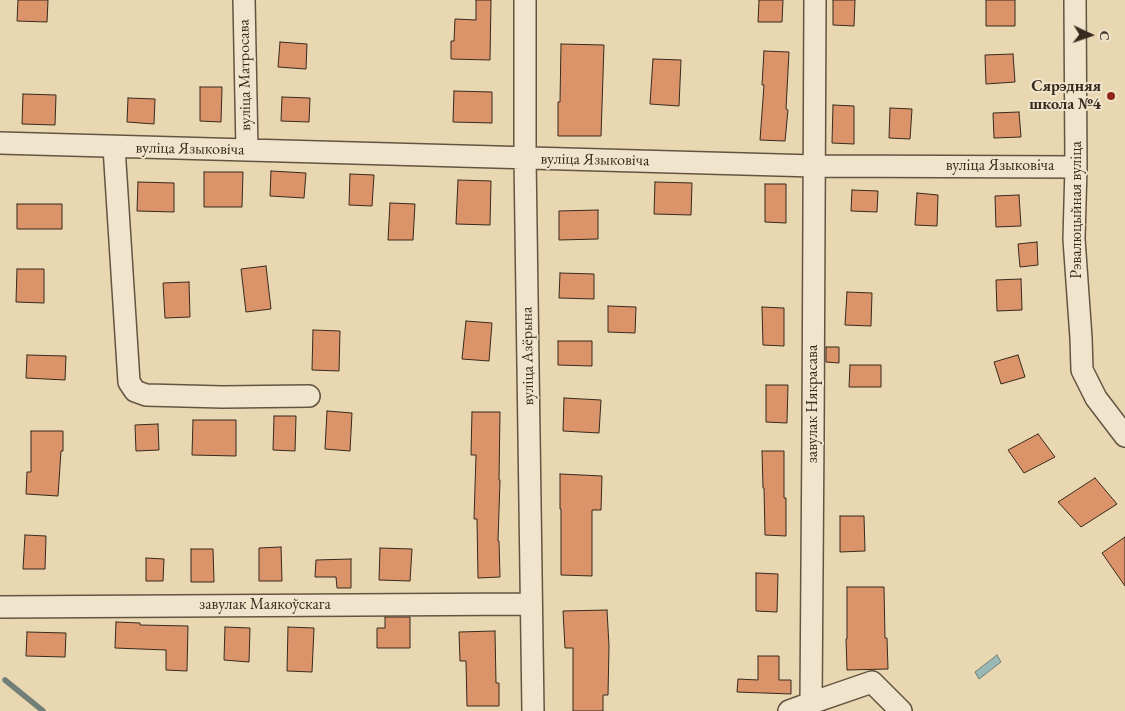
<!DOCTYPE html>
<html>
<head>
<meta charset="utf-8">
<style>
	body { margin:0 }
	#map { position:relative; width:1125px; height:711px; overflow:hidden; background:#e8d7b0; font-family:"EB Garamond",serif }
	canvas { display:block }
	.north { position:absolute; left:1065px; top:10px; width:50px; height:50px; -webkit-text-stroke:4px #f0e5cc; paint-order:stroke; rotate:93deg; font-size:14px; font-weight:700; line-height:20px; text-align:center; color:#372a1e }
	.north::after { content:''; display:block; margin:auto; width:18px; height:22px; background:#372a1e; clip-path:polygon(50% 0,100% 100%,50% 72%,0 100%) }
</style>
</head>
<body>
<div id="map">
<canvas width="1125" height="711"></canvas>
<div class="north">С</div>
</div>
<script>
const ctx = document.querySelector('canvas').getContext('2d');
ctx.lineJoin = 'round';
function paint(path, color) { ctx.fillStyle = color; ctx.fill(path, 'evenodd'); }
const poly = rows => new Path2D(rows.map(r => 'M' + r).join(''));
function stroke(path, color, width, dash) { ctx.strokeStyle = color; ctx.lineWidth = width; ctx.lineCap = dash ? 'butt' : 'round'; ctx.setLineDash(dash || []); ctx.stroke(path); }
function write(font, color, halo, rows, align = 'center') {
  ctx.font = font + ' "EB Garamond",serif'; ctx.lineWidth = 4; ctx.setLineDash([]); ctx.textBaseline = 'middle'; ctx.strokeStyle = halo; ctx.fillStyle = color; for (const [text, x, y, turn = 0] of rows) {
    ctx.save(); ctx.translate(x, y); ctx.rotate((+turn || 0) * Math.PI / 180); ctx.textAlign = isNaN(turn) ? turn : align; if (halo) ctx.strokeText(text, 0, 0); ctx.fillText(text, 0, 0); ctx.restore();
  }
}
const water = poly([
	[997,655,1001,662,979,679,975,672,997,655]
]);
paint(water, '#99b8b4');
stroke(water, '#727f78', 1);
stroke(poly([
	[5,680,43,711]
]), '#727f78', 5.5);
const building = poly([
	[18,0,48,0,47,22,17,21,18,0],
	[476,0,491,0,490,60,451,59,451,41,454,41,455,19,476,20,476,0],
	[759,0,783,0,782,22,758,22,759,0],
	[833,0,855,0,854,26,833,25,833,0],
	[986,0,1015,0,1015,26,986,26,986,0],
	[280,42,307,44,306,69,278,67,280,42],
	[561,44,604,45,601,136,558,136,558,102,560,102,561,44],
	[764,51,789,52,786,109,788,110,785,141,760,140,764,85,762,85,764,51],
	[1013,54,1015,82,986,84,985,55,1013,54],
	[653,59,681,60,679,106,650,104,653,59],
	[200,87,222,87,221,122,200,121,200,87],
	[454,91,492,92,492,123,453,122,454,91],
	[23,94,56,95,55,125,22,124,23,94],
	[282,97,310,98,309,122,281,121,282,97],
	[128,98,155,99,154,124,127,122,128,98],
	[833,105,854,106,854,144,832,143,833,105],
	[890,108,912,109,910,139,889,138,890,108],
	[1019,112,1021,137,994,138,993,113,1019,112],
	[271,171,306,173,304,198,270,196,271,171],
	[204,172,243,172,242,207,204,207,204,172],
	[350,174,374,175,372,206,349,205,350,174],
	[458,180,491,181,490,225,456,224,458,180],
	[138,182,174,183,174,212,137,211,138,182],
	[655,182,692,183,691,215,654,214,655,182],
	[765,184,786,184,786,223,765,222,765,184],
	[852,190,878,191,877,212,851,211,852,190],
	[917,193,938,195,937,226,915,225,917,193],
	[1019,195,1021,226,996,227,995,196,1019,195],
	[390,203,415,204,413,240,388,240,390,203],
	[17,204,62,204,62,229,17,229,17,204],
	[598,210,598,239,559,240,559,211,598,210],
	[1037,242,1038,265,1020,267,1018,244,1037,242],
	[266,266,271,309,246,312,241,269,266,266],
	[17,269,44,269,44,303,16,302,17,269],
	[560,273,594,274,594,299,559,298,560,273],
	[1021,279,1022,310,997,311,996,280,1021,279],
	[189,282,190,317,165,318,163,283,189,282],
	[847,292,872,293,871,326,845,325,847,292],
	[608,306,636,307,635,333,608,332,608,306],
	[762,307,784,308,784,346,763,345,762,307],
	[466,321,492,323,489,361,462,359,466,321],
	[313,330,340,331,339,371,312,370,313,330],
	[558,341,592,341,592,366,558,365,558,341],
	[826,347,839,347,839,363,826,362,826,347],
	[27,355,66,356,65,380,26,378,27,355],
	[1018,355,1025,377,1001,384,994,362,1018,355],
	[850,365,881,365,881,387,849,387,850,365],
	[766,385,788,385,787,423,766,422,766,385],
	[564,398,601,400,599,433,563,431,564,398],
	[327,411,352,413,350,451,325,449,327,411],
	[472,412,500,412,499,480,500,480,498,541,499,541,500,577,478,578,477,519,474,519,476,455,471,455,472,412],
	[274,416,296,416,295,451,273,450,274,416],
	[193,420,236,420,236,456,192,455,193,420],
	[158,424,159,450,136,451,135,425,158,424],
	[31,431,63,431,63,451,61,451,58,496,26,494,27,472,31,472,31,431],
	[1038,434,1055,457,1024,473,1008,450,1038,434],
	[762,451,784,451,784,498,786,498,786,536,765,535,764,488,763,488,762,451],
	[560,474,602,476,601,510,592,510,592,576,561,575,561,509,560,509,560,474],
	[1095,478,1117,504,1081,527,1058,502,1095,478],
	[840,516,864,516,865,551,840,552,840,516],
	[25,535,46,536,45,569,23,569,25,535],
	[1125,537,1125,586,1102,553,1125,537],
	[281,547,282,581,259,581,259,548,281,547],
	[380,548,412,549,410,581,379,580,380,548],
	[191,549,213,549,214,582,191,582,191,549],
	[146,558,164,559,163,581,146,581,146,558],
	[351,559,351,588,337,588,336,577,315,577,316,560,351,559],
	[756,573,778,574,777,612,756,611,756,573],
	[847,587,884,587,885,638,887,638,888,669,847,670,846,639,847,639,847,587],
	[607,610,609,646,608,695,603,695,603,711,573,711,573,648,565,648,563,611,607,610],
	[385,617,410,617,410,648,377,648,377,628,385,628,385,617],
	[116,622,140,623,140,625,188,626,187,671,166,670,166,650,115,648,116,622],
	[225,627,250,628,249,662,224,660,225,627],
	[288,627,314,628,312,672,287,671,288,627],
	[495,631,496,683,499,683,499,706,467,706,466,661,460,661,459,632,495,631],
	[27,632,66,633,65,657,26,656,27,632],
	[758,656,779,656,779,680,791,680,791,694,737,692,738,679,758,680,758,656]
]);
paint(building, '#db9469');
stroke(building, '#372a1e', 1);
const minor = poly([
	[244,0,247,150],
	[525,0,525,158,533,711],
	[815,0,813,433,811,703,872,682,901,711],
	[1075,0,1076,167,1074,239,1081,338,1082,370,1096,398,1125,436],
	[0,143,814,166,1076,167],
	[114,147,129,382,135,391,146,395,223,397,309,396],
	[0,607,531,604],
	[789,711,811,703]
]);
stroke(minor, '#635542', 24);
stroke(minor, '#f0e5cc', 21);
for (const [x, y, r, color] of [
	[1111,96,5,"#8f2418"]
]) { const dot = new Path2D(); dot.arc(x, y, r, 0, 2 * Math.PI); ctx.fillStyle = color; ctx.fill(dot); stroke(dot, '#f0e5cc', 2); }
write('16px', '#372a1e', '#f0e5cc', [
	["вуліца Матросава",245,75,-91],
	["вуліца Языковіча",190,149,1],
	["вуліца Языковіча",595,160,1],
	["вуліца Языковіча",1000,166],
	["Рэвалюцыйная вуліца",1077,210,-90],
	["вуліца Азёрына",528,356,-91],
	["завулак Някрасава",813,404,-90],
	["завулак Маякоўскага",265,605]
]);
write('bold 16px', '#372a1e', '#f0e5cc', [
	["Сярэдняя",1101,87],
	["школа №4",1101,105]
], 'right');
</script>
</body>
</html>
